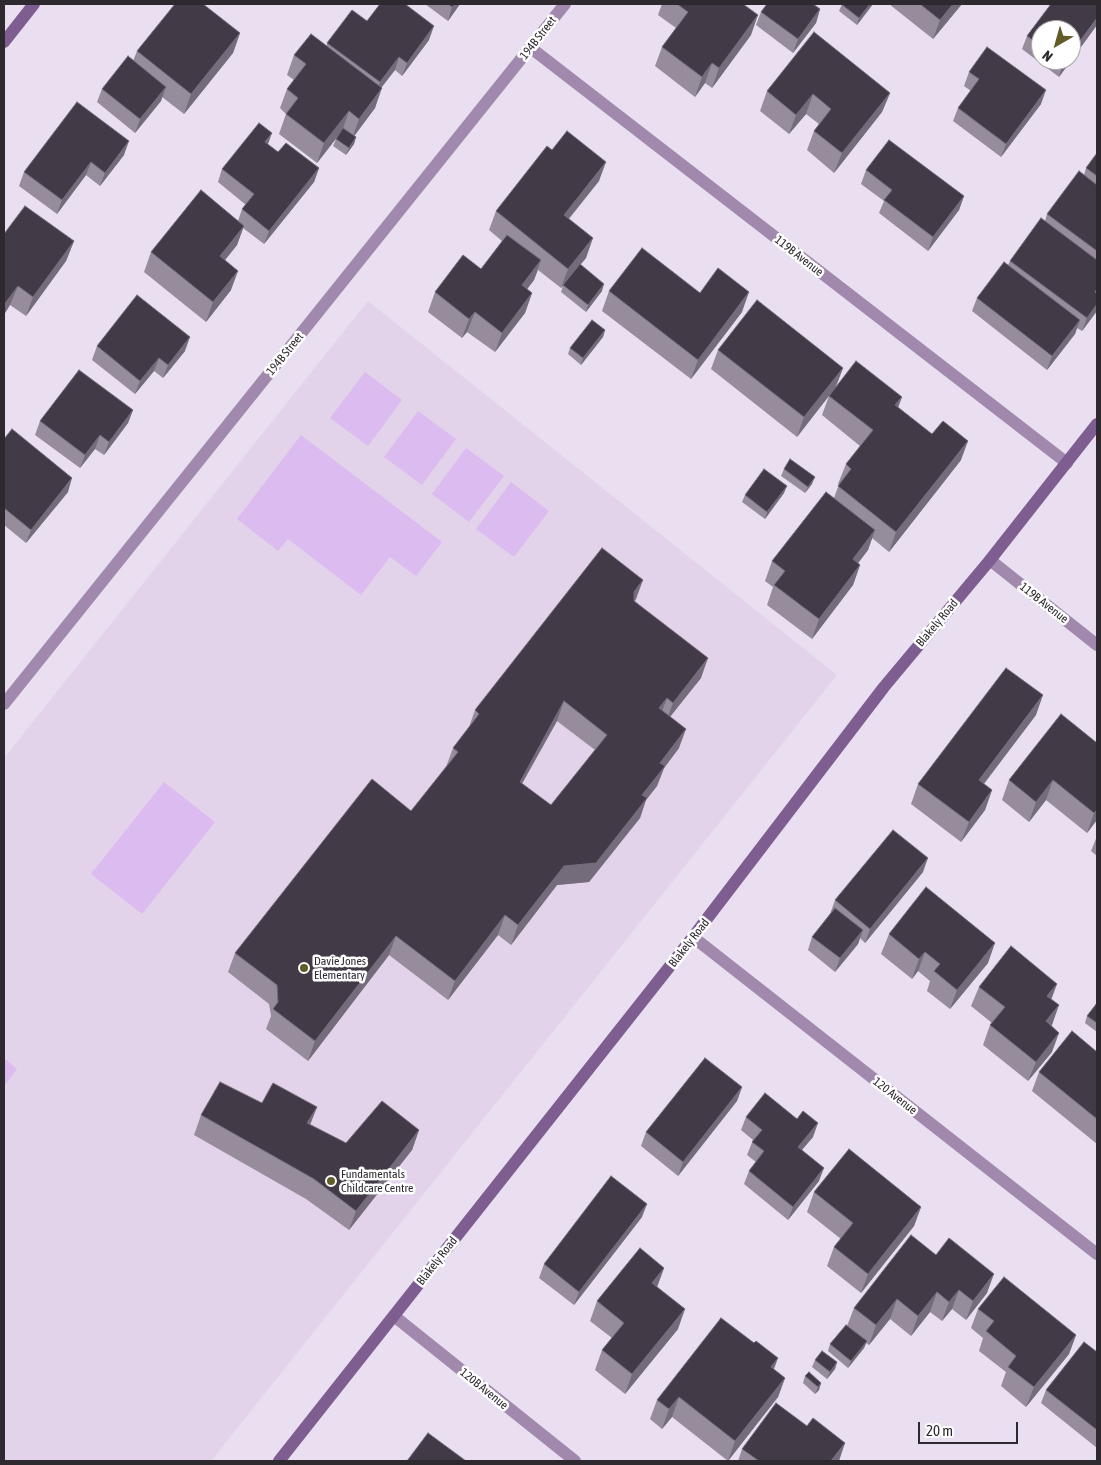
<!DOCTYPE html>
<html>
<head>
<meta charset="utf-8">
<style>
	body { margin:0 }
	#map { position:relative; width:1101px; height:1465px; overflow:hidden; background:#e9dff0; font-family:"Asap Condensed",sans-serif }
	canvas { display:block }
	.frame { position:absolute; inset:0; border:5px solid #2d292f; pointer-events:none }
	.north { position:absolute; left:1031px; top:20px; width:50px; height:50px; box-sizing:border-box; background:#fff; border:1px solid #aba9ac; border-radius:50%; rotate:218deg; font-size:14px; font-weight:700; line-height:20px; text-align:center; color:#2d292f }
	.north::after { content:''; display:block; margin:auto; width:18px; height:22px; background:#625c29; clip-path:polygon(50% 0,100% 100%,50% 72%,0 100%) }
	.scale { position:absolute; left:918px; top:1422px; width:100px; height:22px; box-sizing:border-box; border:2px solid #2d292f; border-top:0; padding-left:6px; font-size:15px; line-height:18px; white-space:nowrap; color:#2d292f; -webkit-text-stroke:4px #fff; paint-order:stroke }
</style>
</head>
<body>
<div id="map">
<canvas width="1101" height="1465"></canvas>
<div class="frame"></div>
<div class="north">N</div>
<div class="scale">20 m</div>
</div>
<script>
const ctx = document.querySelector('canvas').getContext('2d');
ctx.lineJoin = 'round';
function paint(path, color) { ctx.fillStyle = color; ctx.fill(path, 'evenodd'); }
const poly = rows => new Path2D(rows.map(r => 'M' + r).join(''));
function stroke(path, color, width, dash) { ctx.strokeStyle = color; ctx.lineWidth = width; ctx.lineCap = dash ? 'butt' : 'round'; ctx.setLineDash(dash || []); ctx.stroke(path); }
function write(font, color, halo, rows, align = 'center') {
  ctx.font = font + ' "Asap Condensed",sans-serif'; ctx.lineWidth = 5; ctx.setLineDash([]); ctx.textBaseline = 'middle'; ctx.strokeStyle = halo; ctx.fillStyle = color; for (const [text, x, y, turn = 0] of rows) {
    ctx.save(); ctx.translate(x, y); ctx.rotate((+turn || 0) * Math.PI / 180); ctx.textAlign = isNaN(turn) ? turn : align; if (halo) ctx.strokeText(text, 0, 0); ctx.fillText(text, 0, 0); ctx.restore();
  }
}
paint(poly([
	[368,301,837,675,211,1461,4,1461,4,758]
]), '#e2d3ea');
paint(poly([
	[365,372,402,400,368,446,330,418],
	[418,411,456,439,422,485,384,457],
	[301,435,442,542,416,576,390,557,361,595,288,539,278,551,237,519],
	[466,448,504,476,469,522,432,494],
	[511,482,549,511,514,557,476,529],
	[164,782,215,822,142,914,91,874],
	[4,1058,17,1069,4,1086]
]), '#dcbbf0');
stroke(poly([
	[531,48,1067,463],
	[990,560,1097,645],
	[4,704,565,4],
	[693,937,1097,1254],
	[394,1316,575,1461]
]), '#a089ad', 12);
stroke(poly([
	[4,42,34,4],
	[279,1461,693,937,884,687,990,560,1097,424]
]), '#7e5d91', 12);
paint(poly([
	[425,4,460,4,448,21],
	[662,4,743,4,751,35,712,88,705,83,695,97,655,66,662,47,676,28,658,15],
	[842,4,873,4,857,25,839,11],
	[889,4,962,4,933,39],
	[1051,4,1097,4,1097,25,1059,77,1022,49,1027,36],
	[1041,30,1071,30,1071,60,1041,60],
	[820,9,816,23,793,53,756,25,761,12],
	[367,21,429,40,402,76,395,70,381,87,375,108,354,136,356,137,354,144,346,155,333,146,336,139,338,136,317,163,279,134,286,114,280,108,287,89,294,80,287,75,294,55,327,45,327,43],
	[240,33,233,53,184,114,162,97,161,101,135,133,97,102,102,89,133,61,137,51],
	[969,72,1041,104,1001,157,953,121,958,108,971,91,964,86],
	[767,91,890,93,882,112,834,173,807,150,814,131,819,124,806,114,789,134,760,111],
	[268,145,278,152,319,168,314,182,264,244,243,228,237,245,225,260,231,290,206,322,144,272,151,252,238,221,242,209,246,205,218,182,222,169],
	[1097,153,1097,311,1082,331,1077,328,1075,334,1047,370,972,311,977,298,1008,265,1010,261,1045,221,1047,214,1084,175,1086,168],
	[124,155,100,186,86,175,57,214,19,186,24,172],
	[866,170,964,196,959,210,928,251,879,213,884,201,861,184],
	[599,181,569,219,586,258,580,265,602,291,586,312,561,292,563,286,561,288,538,270,534,280,527,289,532,293,525,313,495,352,467,332,462,338,428,312,435,292,481,269,502,241,489,230,496,211],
	[4,234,74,241,66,261,26,316,10,305],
	[609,291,700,293,742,312,691,379,602,311],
	[605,330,603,337,581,365,568,354,570,348],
	[97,346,185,351,163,378,154,371,135,394,92,360],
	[718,350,843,368,836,387,898,407,961,460,889,552,872,538,868,550,858,563,860,565,853,585,812,639,767,605,773,587,765,581,772,561,834,498,839,484,838,484,846,464,860,446,822,415,829,396,797,437,711,369],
	[133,410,128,423,104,455,95,449,80,468,35,435,40,421],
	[4,439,68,492,26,543,4,525],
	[784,469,812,484,805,493,781,476],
	[784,493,765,519,742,502,745,495],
	[636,599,635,601,701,678,670,716,679,748,664,768,657,786,646,800,640,818,589,882,557,885,511,945,498,935,448,1000,389,955,308,1061,266,1029,271,1016,269,1004,228,972,235,953,411,811,446,767,453,748,469,727,475,710],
	[557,721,595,750,551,805,522,784],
	[1036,715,984,784,992,790,985,810,961,842,911,804,918,784],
	[1097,743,1097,820,1087,833,1046,800,1029,822,1002,800,1009,780],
	[1097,836,1097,856,1091,851],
	[923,872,865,943,860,938,858,944,835,972,808,950,812,937,830,914,835,900],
	[889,934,988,963,950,1009,927,991,930,981,918,971,912,979,881,954],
	[979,987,1051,1000,1052,1052,1028,1081,983,1045,990,1025,992,1023,971,1006],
	[1097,1003,1097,1032,1085,1023,1087,1016],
	[1097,1052,1097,1144,1032,1091,1039,1072],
	[742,1087,737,1101,678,1176,641,1146,646,1132],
	[262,1103,317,1107,310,1125,346,1143,419,1130,412,1150,349,1230,306,1199,194,1135,201,1115],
	[746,1117,813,1137,802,1150,819,1181,788,1220,744,1184,749,1171,756,1162,747,1155,753,1140,741,1130],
	[814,1192,921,1207,914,1226,861,1293,827,1266,834,1247,841,1239,807,1212],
	[642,1217,574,1305,539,1278,544,1264],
	[936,1255,987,1293,966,1320,952,1309,942,1321,930,1312,911,1336,890,1319,869,1345,866,1343,864,1348,848,1368,828,1351,830,1344,847,1326,854,1308],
	[664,1268,657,1287,678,1329,625,1394,595,1370,602,1350,612,1338,590,1321,597,1301],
	[978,1309,1076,1335,1069,1354,1026,1407,1001,1386,1006,1372,979,1351,983,1338,971,1328],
	[1097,1352,1097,1448,1041,1403,1046,1390],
	[815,1360,837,1362,835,1369,827,1379,812,1367],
	[774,1369,785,1378,778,1397,728,1461,672,1417,662,1429,650,1419,657,1400],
	[805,1376,821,1383,819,1390,815,1394,803,1383],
	[742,1449,839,1461,738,1461]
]), '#968c9c');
paint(poly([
	[455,4,460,4,448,21,452,7],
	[870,4,873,4,857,25,859,18],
	[953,4,962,4,933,39,940,20],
	[820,9,816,23,793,53,798,39],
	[758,15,751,35,712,88,719,68],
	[1097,18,1097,25,1059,77,1063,63,1066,60,1071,60,1071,53],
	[434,26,429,40,402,76,407,63],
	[240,33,233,53,184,114,191,94],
	[399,57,395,70,375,96,380,82],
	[712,63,705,83,695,97,702,77],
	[166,87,161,101,135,133,140,119],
	[382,88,375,108,352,139,359,119],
	[1046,90,1041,104,1001,157,1006,144],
	[890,93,882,112,834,173,842,153],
	[813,94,806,114,789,134,796,115],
	[349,111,342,131,317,163,324,143],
	[272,133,267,147,265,142],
	[356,137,354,144,346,155,349,148],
	[129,141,124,155,100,186,105,173],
	[91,162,86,175,57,214,62,200],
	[606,162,599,181,556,234,564,215],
	[319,168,314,182,264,244,269,231],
	[964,196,959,210,928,251,933,237],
	[244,226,237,245,213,275,220,256],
	[593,238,586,258,561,288,568,269],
	[74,241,66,261,26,316,33,297],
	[541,260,534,280,515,305,522,285],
	[238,271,231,290,206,322,213,302],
	[604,284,602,291,586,312,588,305],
	[18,286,10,305,4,315,4,305],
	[749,292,742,312,691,379,698,360],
	[532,293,525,313,495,352,502,333],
	[1097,304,1097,311,1082,331,1087,318],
	[475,312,467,332,462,338,469,319],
	[1080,320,1075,334,1047,370,1052,356],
	[605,330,603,337,581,365,583,358],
	[190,337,185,351,163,378,168,365],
	[159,358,154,371,135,394,140,381],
	[843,368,835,388,797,437,804,417],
	[902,397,895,416,895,405],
	[133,410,128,423,104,455,109,442],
	[100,435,95,449,80,468,85,455],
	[968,441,961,460,889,552,896,532],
	[815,477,812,484,805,493,808,487],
	[72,478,68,492,26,543,31,530],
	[787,486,784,493,765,519,767,512],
	[875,530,868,550,846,579,853,559],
	[860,565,853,585,812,639,819,619],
	[643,580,636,599,626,611,634,592],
	[708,658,701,678,666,722,673,703],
	[1043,695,1036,715,972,799,979,780],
	[667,698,660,717,659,708],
	[564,701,557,721,512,801,520,782],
	[686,729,679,748,664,768,657,786,646,800,640,818,589,882,557,885,511,945,518,925,564,866,642,795,660,763],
	[1053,780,1046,800,1029,822,1036,802],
	[992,790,985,810,961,842,969,822],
	[1097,810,1097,820,1087,833,1094,813],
	[928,858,923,872,865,943,870,929],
	[505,915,498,935,448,1000,455,981],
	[863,930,858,944,835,972,840,958],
	[396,936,389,955,308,1061,315,1041],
	[995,943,988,963,950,1009,957,990],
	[925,952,918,971,912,979,919,959],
	[1057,984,1050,1003,1047,996],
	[1059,1005,1052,1025,1039,1041,1046,1021],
	[1059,1033,1052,1052,1028,1081,1036,1062],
	[742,1087,737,1101,678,1176,683,1162],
	[317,1107,309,1127,307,1123],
	[818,1123,813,1137,793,1160,798,1147],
	[419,1130,412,1150,349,1230,356,1211],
	[824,1168,819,1181,788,1220,793,1207],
	[647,1204,642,1217,574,1305,579,1292],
	[921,1207,914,1226,861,1293,868,1274],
	[664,1268,657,1287,652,1283],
	[994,1274,987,1293,966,1320,973,1301],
	[959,1290,952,1309,942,1321,949,1302],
	[937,1292,930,1312,911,1336,918,1316],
	[897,1299,890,1319,869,1345,876,1325],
	[685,1309,678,1329,625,1394,632,1374],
	[1076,1335,1069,1354,1026,1407,1034,1387],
	[867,1341,864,1348,848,1368,851,1361],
	[778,1358,771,1377,771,1367],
	[837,1362,835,1369,827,1379,830,1372],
	[785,1378,778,1397,728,1461,735,1441],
	[821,1383,819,1390,815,1394,818,1387],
	[679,1397,672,1417,662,1429,669,1409],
	[845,1443,839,1461,831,1461]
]), '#746c7a');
const building = poly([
	[175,4,203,4,240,33,191,94,137,51,175,4],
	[380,4,405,4,434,26,407,63,399,57,380,82,327,43,352,10,367,21,380,4],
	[448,4,455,4,452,7,448,4],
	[677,4,743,4,758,15,719,68,712,63,702,77,662,47,688,12,677,4],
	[767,4,813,4,820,9,798,39,761,12,767,4],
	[841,4,870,4,859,18,841,4],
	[920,4,953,4,940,20,920,4],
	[1051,4,1097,4,1097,18,1071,53,1071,30,1041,30,1041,46,1027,36,1051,4],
	[814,32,890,93,842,153,814,131,831,109,813,94,796,115,767,91,814,32],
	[311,34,382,88,359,119,349,111,324,143,286,114,298,98,287,89,306,64,294,55,311,34],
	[987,47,1046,90,1006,144,958,108,979,79,969,72,987,47],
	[128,56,166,87,140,119,102,89,128,56],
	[1059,60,1066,60,1063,63,1059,60],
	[77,102,129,141,105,173,91,162,62,200,24,172,77,102],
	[259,123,272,133,265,142,278,152,286,143,319,168,269,231,242,209,254,194,222,169,259,123],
	[343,128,356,137,349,148,336,139,343,128],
	[567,131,606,162,564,215,593,238,568,269,496,211,547,146,552,150,567,131],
	[889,140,964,196,933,237,884,200,892,190,866,170,889,140],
	[1097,153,1097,176,1086,168,1097,153],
	[1079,171,1097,185,1097,251,1047,214,1079,171],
	[201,190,244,226,220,256,238,271,213,302,151,252,201,190],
	[25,206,74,241,33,297,18,286,4,305,4,234,25,206],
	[1041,218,1097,260,1097,289,1095,292,1097,294,1097,304,1087,318,1010,261,1041,218],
	[507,235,541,260,522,285,532,293,502,333,475,312,469,319,435,292,463,255,481,269,507,235],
	[642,248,700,293,718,268,749,292,698,360,609,291,642,248],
	[1004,262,1080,320,1052,356,977,298,1004,262],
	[580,264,604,284,588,305,563,285,580,264],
	[137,295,190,337,168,365,159,358,140,381,97,346,137,295],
	[757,300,843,368,804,417,718,350,757,300],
	[592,320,605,330,583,358,570,348,592,320],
	[856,361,902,397,895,405,932,434,943,421,968,441,896,532,838,486,851,469,846,464,873,430,829,396,856,361],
	[79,370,133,410,109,442,100,435,85,455,40,421,79,370],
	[12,429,72,478,31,530,4,508,4,439,12,429],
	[790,459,815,477,808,487,784,469,790,459],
	[764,469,787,486,767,512,745,495,764,469],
	[826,492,875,530,853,559,860,565,819,619,774,585,785,571,772,561,826,492],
	[602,548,643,580,634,592,634,601,708,658,673,703,667,698,659,708,686,729,660,763,665,766,642,795,647,798,596,863,564,866,518,925,505,915,455,981,396,936,315,1041,273,1009,278,1002,277,985,235,953,372,779,411,811,458,752,453,748,479,714,475,710,602,548],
	[564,701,607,735,551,805,520,782,564,701],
	[1006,668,1043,695,979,780,992,790,969,822,918,784,1006,668],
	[1061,714,1097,743,1097,810,1094,813,1053,780,1036,802,1009,780,1061,714],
	[893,830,928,858,870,929,835,900,893,830],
	[926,887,995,943,957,990,934,971,940,964,925,952,919,959,889,934,926,887],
	[835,908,863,930,840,958,812,937,835,908],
	[1011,946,1057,984,1047,996,1059,1005,1046,1021,1059,1033,1036,1062,990,1025,1005,1007,979,987,1011,946],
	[1097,1003,1097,1023,1087,1016,1097,1003],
	[1072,1031,1097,1052,1097,1119,1039,1072,1072,1031],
	[705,1058,742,1087,683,1162,646,1132,705,1058],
	[220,1082,262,1103,273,1083,317,1107,307,1123,346,1143,382,1101,419,1130,356,1211,314,1179,201,1115,220,1082],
	[765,1093,797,1119,803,1111,818,1123,798,1147,824,1168,793,1207,749,1171,764,1151,752,1142,762,1130,746,1117,765,1093],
	[849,1149,921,1207,868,1274,834,1247,853,1223,814,1192,849,1149],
	[611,1176,647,1204,579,1292,544,1264,611,1176],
	[911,1235,936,1255,949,1238,994,1274,973,1301,959,1290,949,1302,937,1292,918,1316,897,1299,876,1325,854,1308,911,1235],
	[640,1248,664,1268,652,1283,685,1309,632,1374,602,1350,624,1323,597,1301,640,1248],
	[1004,1277,1076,1335,1034,1387,1008,1367,1016,1356,986,1331,994,1321,978,1309,1004,1277],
	[721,1318,754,1343,756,1341,778,1358,771,1367,785,1378,735,1441,679,1397,669,1409,657,1400,721,1318],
	[846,1325,867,1341,851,1361,830,1344,846,1325],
	[1084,1342,1097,1352,1097,1430,1046,1390,1084,1342],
	[822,1351,837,1362,830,1372,815,1360,822,1351],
	[809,1372,821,1383,818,1387,805,1376,809,1372],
	[776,1403,807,1426,813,1418,845,1443,831,1461,832,1461,759,1461,742,1449,776,1403],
	[428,1433,466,1461,407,1461,428,1433]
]);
paint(building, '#423a47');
stroke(building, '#746c7a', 1);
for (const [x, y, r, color] of [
	[304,968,5,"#625c29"],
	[331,1181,5,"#625c29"]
]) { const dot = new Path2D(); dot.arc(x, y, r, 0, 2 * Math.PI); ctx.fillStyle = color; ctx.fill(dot); stroke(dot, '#fff', 2); }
write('12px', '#2d292f', '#fff', [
	["194B Street",538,38,-52],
	["119B Avenue",799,256,38],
	["194B Street",285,354,-51],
	["119B Avenue",1044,603,38],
	["Blakely Road",937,623,-50],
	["Blakely Road",689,943,-52],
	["120 Avenue",895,1096,38],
	["Blakely Road",437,1261,-52],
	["120B Avenue",484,1389,39]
]);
write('12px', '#2d292f', '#fff', [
	["Davie Jones",314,961],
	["Elementary",314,975],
	["Fundamentals",341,1174],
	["Childcare Centre",341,1188]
], 'left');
</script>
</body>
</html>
